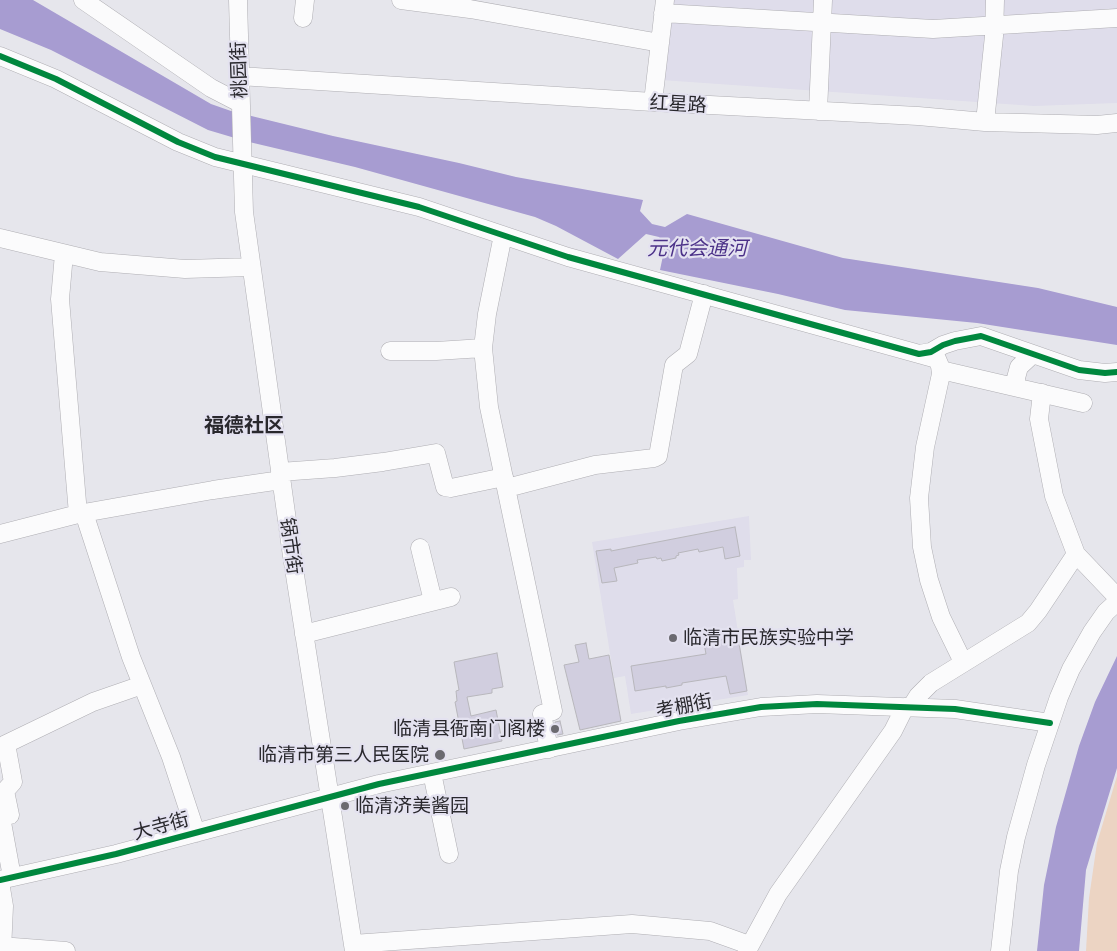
<!DOCTYPE html>
<html>
<head>
<meta charset="utf-8">
<style>
	body { margin:0 }
	canvas { display:block; background:#e6e6ec }
</style>
</head>
<body>
<canvas width="1117" height="951"></canvas>
<script>
const ctx = document.querySelector('canvas').getContext('2d');
ctx.lineJoin = 'round';
function paint(path, color) { ctx.fillStyle = color; ctx.fill(path, 'evenodd'); }
const poly = rows => new Path2D(rows.map(r => 'M' + r).join(''));
function stroke(path, color, width, dash) { ctx.strokeStyle = color; ctx.lineWidth = width; ctx.lineCap = dash ? 'butt' : 'round'; ctx.setLineDash(dash || []); ctx.stroke(path); }
function write(font, color, halo, rows, align = 'center') {
  ctx.font = font + ' Commissioner,"Noto Sans SC",sans-serif'; ctx.lineWidth = 4.5; ctx.setLineDash([]); ctx.textBaseline = 'middle'; ctx.strokeStyle = halo; ctx.fillStyle = color; for (const [text, x, y, turn = 0] of rows) {
    ctx.save(); ctx.translate(x, y); ctx.rotate((+turn || 0) * Math.PI / 180); ctx.textAlign = isNaN(turn) ? turn : align; if (halo) ctx.strokeText(text, 0, 0); ctx.fillText(text, 0, 0); ctx.restore();
  }
}
paint(poly([
	[669,0,1117,0,1117,103,1034,106,661,80],
	[749,516,751,560,744,560,744,567,737,568,738,599,733,600,748,695,631,714,625,676,614,678,592,542]
]), '#dfddeb');
paint(poly([
	[1117,776,1117,951,1086,951,1089,898,1097,843]
]), '#ecd4c3');
paint(poly([
	[0,0,33,0,211,104,231,111,333,136,459,163,516,177,643,200,640,211,652,224,665,227,687,214,843,258,1038,288,1117,307,1117,345,977,323,845,310,778,294,660,270,665,246,659,237,646,234,618,259,556,226,535,217,355,167,245,141,208,130,51,50,0,29],
	[1117,656,1117,768,1086,870,1079,951,1037,951,1044,885,1056,827,1079,746,1095,702]
]), '#a79cd1');
const building = poly([
	[735,527,740,556,725,559,723,547,699,552,698,549,678,553,679,555,676,556,676,558,662,561,661,558,657,559,656,557,637,560,638,563,614,568,617,581,602,583,596,551,611,549,611,551,735,527],
	[738,637,747,691,730,694,726,676,682,683,682,685,666,688,666,686,635,691,631,666,706,654,704,643,738,637],
	[586,643,589,659,609,655,621,721,580,730,564,665,579,662,575,645,586,643],
	[497,653,503,687,492,689,492,693,467,697,471,716,496,710,502,741,464,749,455,702,457,701,456,691,459,690,454,662,497,653],
	[560,721,563,734,557,735,555,722,560,721]
]);
paint(building, '#d1cedf');
stroke(building, '#b8b7bc', 1);
const minor = poly([
	[83,0,211,88,240,103],
	[238,0,244,212,292,556,354,951],
	[401,0,470,9,660,43],
	[663,13,933,29,1117,18],
	[303,18,305,0],
	[0,56,56,79,178,142,215,157,419,207,568,257,919,354,931,352,943,345,955,341,981,336,1079,370,1105,373,1117,372],
	[239,76,653,102,918,116,985,122,1097,125,1117,123],
	[653,102,665,0],
	[818,111,823,0],
	[985,122,994,36,995,0],
	[503,235,487,314,483,348,489,407,553,711,542,714,549,749],
	[0,238,100,262,185,269,251,267],
	[64,254,60,299,78,514],
	[390,351,436,351,483,348],
	[919,354,937,359,940,366,941,374,925,447,919,498,922,547,929,580,941,617,963,662],
	[941,370,1083,403],
	[1016,387,1016,378,1019,367,1033,354],
	[1042,393,1039,419,1054,496,1076,554,1117,597],
	[280,472,335,468,383,462,436,453,445,487,451,488,504,477],
	[507,488,595,465,654,458,658,456,674,365,688,354,704,294],
	[84,513,131,657,171,757,196,833],
	[0,534,78,514,213,490,281,480],
	[420,548,433,601],
	[304,634,451,597],
	[911,707,918,696,931,683,1028,623,1038,611,1076,554],
	[432,773,449,854],
	[12,877,1,817,10,815,5,791,13,782,6,744,93,702,142,685],
	[0,880,116,854,379,784,679,721,761,707,817,704,955,709,1050,723],
	[0,882,4,906,2,951],
	[353,944,632,924,710,931,749,945],
	[0,946,66,951],
	[747,951,778,894,893,731,905,707],
	[1000,951,1009,871,1016,837,1036,765,1059,697,1071,669,1092,632,1106,612,1117,602]
]);
stroke(minor, '#afaeb3', 19);
stroke(minor, '#fbfbfc', 18);
stroke(poly([
	[0,56,56,79,178,142,215,157,419,207,568,257,919,354,931,352,943,345,955,341,981,336,1079,370,1105,373,1117,372],
	[0,880,116,854,379,784,679,721,761,707,817,704,955,709,1050,723]
]), '#00873e', 6);
for (const [x, y, r, color] of [
	[673,638,5,"#6b6a70"],
	[555,729,5,"#6b6a70"],
	[440,755,6,"#6b6a70"],
	[345,806,5,"#6b6a70"]
]) { const dot = new Path2D(); dot.arc(x, y, r, 0, 2 * Math.PI); ctx.fillStyle = color; ctx.fill(dot); stroke(dot, '#e4e2f0', 2); }
write('19px', '#29282d', '#e4e2f0', [
	["桃园街",239,70,-92],
	["红星路",678,104,3],
	["锅市街",291,546,82],
	["考棚街",684,706,-11],
	["大寺街",161,826,-15]
]);
write('19px', '#29282d', '#e4e2f0', [
	["临清市民族实验中学",683,638],
	["临清县衙南门阁楼",545,729,"right"],
	["临清市第三人民医院",429,755,"right"],
	["临清济美酱园",355,806]
], 'left');
write('italic 20px', '#4b3188', '#e4e2f0', [
	["元代会通河",697,248]
]);
write('bold 20px', '#29282d', '#e4e2f0', [
	["福德社区",244,425]
]);
</script>
</body>
</html>
